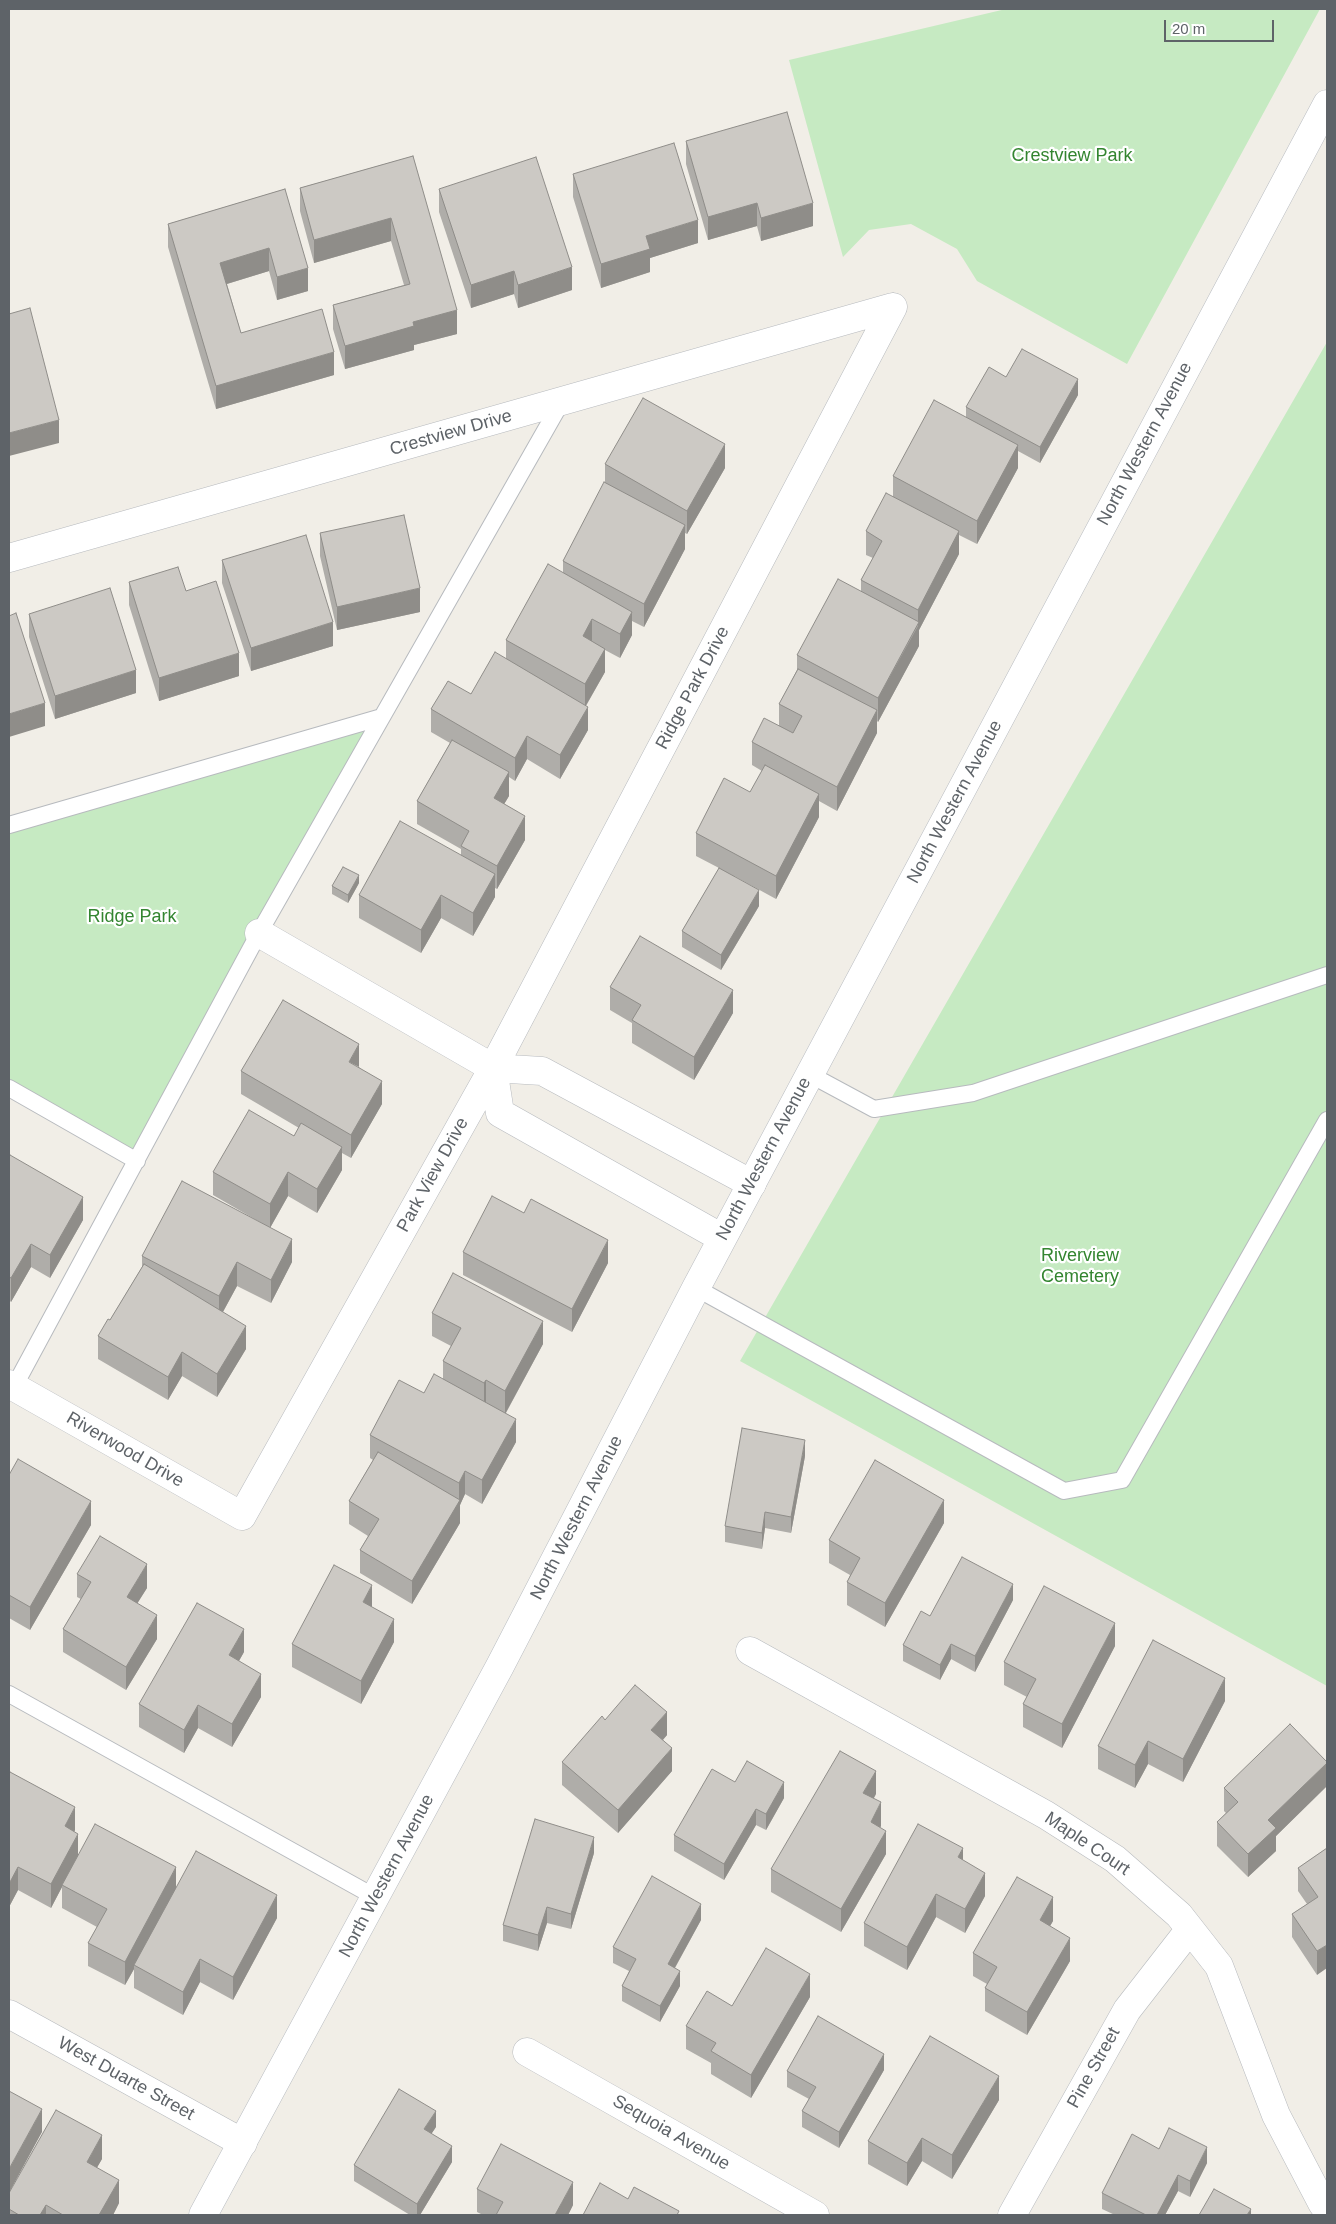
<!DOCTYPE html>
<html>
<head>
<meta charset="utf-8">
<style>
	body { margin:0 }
	#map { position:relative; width:1336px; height:2224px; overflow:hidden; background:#f1eee7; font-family:Helvetica,sans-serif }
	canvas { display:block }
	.frame { position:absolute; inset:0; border:10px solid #5e6368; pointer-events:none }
	.scale { position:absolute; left:1164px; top:20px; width:110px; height:22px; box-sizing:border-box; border:2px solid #5e6368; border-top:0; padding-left:6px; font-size:15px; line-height:18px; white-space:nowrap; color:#5e6368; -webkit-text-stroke:4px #fff; paint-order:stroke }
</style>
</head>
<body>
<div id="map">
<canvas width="1336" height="2224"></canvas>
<div class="frame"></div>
<div class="scale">20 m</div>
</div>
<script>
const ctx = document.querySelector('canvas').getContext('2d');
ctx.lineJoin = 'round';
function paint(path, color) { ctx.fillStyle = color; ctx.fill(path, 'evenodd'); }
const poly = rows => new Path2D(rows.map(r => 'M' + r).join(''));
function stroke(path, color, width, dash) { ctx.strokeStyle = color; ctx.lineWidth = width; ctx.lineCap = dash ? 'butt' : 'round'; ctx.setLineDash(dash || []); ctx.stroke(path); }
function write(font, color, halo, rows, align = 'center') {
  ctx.font = font + ' Helvetica,sans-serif'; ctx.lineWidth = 4.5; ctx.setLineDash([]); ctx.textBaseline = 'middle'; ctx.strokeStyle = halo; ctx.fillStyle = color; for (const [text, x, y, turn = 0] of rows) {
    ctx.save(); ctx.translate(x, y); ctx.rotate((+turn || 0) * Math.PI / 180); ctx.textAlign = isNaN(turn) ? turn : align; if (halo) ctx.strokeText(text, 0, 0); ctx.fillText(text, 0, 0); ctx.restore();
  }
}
paint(poly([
	[1006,9,1320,9,1127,364,977,281,957,249,911,224,869,230,843,257,789,60],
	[1327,342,1327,1686,740,1361],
	[382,717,137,1161,9,1088,9,825]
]), '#c6eac2');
const service = poly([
	[9,825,382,717],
	[809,1074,874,1109,973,1093,1327,975],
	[9,1088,137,1161],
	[696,1288,1064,1491,1122,1480,1327,1120],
	[14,1387,259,933,562,401],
	[9,1694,375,1897]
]);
const minor = poly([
	[9,558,893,307],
	[259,933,493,1068,542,1071,752,1184],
	[493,1068,500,1113,722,1238],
	[9,1384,242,1516,493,1068,893,307],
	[750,1651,1046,1815,1115,1859,1179,1915,1219,1966,1276,2115,1322,2203,1327,2210],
	[9,2014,243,2143],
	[527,2052,815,2215],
	[1012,2215,1127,2010,1190,1929]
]);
const secondary = poly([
	[203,2215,500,1666,696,1288,1327,104]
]);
stroke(service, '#b7babe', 18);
stroke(minor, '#b7babe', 29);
stroke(secondary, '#b8bcc1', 29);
stroke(service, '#fff', 16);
stroke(minor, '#fff', 28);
stroke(secondary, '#fff', 28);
paint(poly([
	[686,141,813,226,761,241,757,226,708,240,686,164],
	[413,156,457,334,414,345,414,350,345,369,333,329,333,305,404,285,391,241,314,263,300,211,300,188],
	[573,174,698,243,650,258,650,272,601,288,573,197],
	[285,189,308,291,277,300,269,271,227,284,241,333,334,375,216,409,168,247,168,224],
	[439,189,572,290,518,308,514,294,471,308,439,212],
	[1006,377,1078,395,1040,463,1018,451,1018,468,977,544,959,535,959,554,919,630,919,646,878,722,877,721,877,733,837,811,819,801,819,817,776,899,734,876,759,906,721,970,682,947,682,931,719,868,696,856,696,833,750,792,762,771,752,765,752,742,779,726,779,704,797,670,797,655,861,591,861,580,873,558,866,555,866,531,893,496,893,476,966,418,966,407],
	[605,464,725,468,687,534,685,533,685,549,644,627,632,621,632,635,620,658,605,650,605,672,586,706,588,730,560,779,527,759,515,781,509,777,509,796,504,804,525,840,497,889,495,888,495,897,473,936,441,918,421,953,359,918,359,895,461,855,461,849,417,824,417,801,450,743,431,732,431,709,471,694,506,659,506,640,563,572,563,561,605,483],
	[320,533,420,612,337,630,320,556],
	[222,560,333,646,251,671,222,583],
	[129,582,186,591,239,676,159,701,129,605],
	[29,614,136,693,55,719,29,637],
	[359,883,348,903,332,894,332,886],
	[610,987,733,1013,694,1080,632,1043,632,1023,610,1010],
	[359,1067,382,1104,351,1158,342,1153,342,1170,317,1213,288,1196,270,1228,213,1195,213,1172,294,1136,299,1128,241,1094,241,1071],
	[9,1158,83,1220,50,1278,31,1267,11,1302,9,1300],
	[463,1252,608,1263,572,1332,463,1275],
	[142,1256,292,1262,271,1303,237,1286,223,1312,246,1349,217,1397,182,1376,168,1400,98,1359,98,1336,110,1320,142,1267],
	[432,1313,543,1344,506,1413,516,1442,482,1504,465,1494,460,1505,460,1523,412,1604,360,1573,360,1550,368,1536,349,1524,349,1501,373,1460,370,1458,370,1435,443,1379,443,1361,451,1346,432,1336],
	[805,1456,791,1533,765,1528,762,1549,725,1542,725,1526],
	[9,1475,91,1525,30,1630,9,1618],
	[944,1523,885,1627,847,1605,847,1582,850,1575,829,1563,829,1540],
	[77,1574,147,1588,137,1603,157,1639,126,1690,63,1652,63,1629,81,1599,77,1597],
	[1013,1600,975,1672,951,1659,940,1680,903,1661,903,1645,930,1616],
	[372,1607,394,1642,361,1704,292,1667,292,1644],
	[1115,1646,1062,1748,1023,1727,1023,1704,1027,1697,1004,1685,1004,1662],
	[244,1652,239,1661,261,1697,232,1747,198,1728,184,1753,139,1727,139,1704],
	[1225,1701,1183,1782,1148,1764,1135,1788,1098,1769,1098,1746],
	[605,1720,667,1735,663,1740,672,1771,618,1833,562,1785,562,1762],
	[1327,1762,1327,1786,1276,1836,1276,1851,1248,1877,1217,1846,1217,1822,1226,1813,1224,1811,1224,1788],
	[9,1775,75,1830,74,1832,78,1855,176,1888,277,1918,233,2000,200,1982,183,2015,134,1988,134,1969,125,1985,88,1966,88,1943,97,1927,62,1908,62,1887,51,1908,18,1890,9,1907],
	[735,1782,784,1798,766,1830,756,1825,724,1880,674,1851,674,1835],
	[876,1794,874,1798,881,1826,880,1827,886,1854,841,1932,771,1892,771,1869],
	[1327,1848,1317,1975,1292,1937,1292,1914,1307,1904,1298,1891,1298,1868],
	[594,1853,571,1929,547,1923,538,1951,503,1941,503,1925],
	[963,1860,985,1896,965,1933,936,1917,907,1970,864,1946,864,1923],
	[701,1920,675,1968,680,1986,660,2022,622,2001,622,1986,629,1971,613,1963,613,1947],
	[1053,1921,1050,1926,1070,1961,1027,2035,985,2011,985,1988,987,1984,973,1976,973,1953],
	[810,1997,751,2098,711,2074,711,2063,686,2049,686,2026,732,2006],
	[884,2070,839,2148,802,2127,802,2111,809,2099,787,2087,787,2071],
	[999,2100,952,2179,922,2161,907,2186,868,2164,868,2141],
	[436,2127,431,2134,452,2162,420,2215,410,2215,354,2181,354,2165],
	[1159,2149,1207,2163,1190,2197,1178,2191,1165,2215,1115,2215,1102,2209,1102,2193],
	[102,2159,97,2167,119,2203,113,2215,9,2215,9,2209],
	[477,2189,573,2205,568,2215,483,2215,477,2212]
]), '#afada9');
paint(poly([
	[757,203,757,226,708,240,708,217],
	[813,203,813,226,761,241,761,218],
	[391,218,391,241,314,263,314,240],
	[698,220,698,243,650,258,650,272,601,288,601,264,646,236],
	[269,248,269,271,220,286,220,263],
	[572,267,572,290,518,308,518,285],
	[308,268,308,291,277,300,277,277],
	[514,271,514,294,471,308,471,285],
	[457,310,457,334,414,345,414,350,345,369,345,346,413,322],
	[334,352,334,375,216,409,216,386],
	[1078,379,1078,395,1040,463,1040,447],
	[59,420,59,443,9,456,9,433],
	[725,444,725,468,687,534,687,511],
	[1018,445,1018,468,977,544,977,521],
	[685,525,685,549,644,627,644,604],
	[959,531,959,554,919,630,919,646,878,722,878,698,918,626,918,610],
	[420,588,420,612,337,630,337,607],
	[632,612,632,635,620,658,620,634],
	[592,619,592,642,583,636],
	[333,622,333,646,251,671,251,648],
	[605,649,605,672,585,707,585,684],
	[239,653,239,676,159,701,159,678],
	[136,670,136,693,55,719,55,696],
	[45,703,45,726,9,737,9,714],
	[588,707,588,730,560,779,560,755],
	[877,710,877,733,837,811,837,787],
	[527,736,527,759,515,781,515,758],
	[509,772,509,796,494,821,494,798],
	[819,794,819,817,776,899,776,876],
	[525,816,525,840,497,889,497,866],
	[495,874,495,897,473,936,473,913],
	[359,875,359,883,348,903,348,895],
	[759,890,759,906,721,970,721,955],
	[441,895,441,918,421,953,421,930],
	[733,990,733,1013,694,1080,694,1057],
	[359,1044,359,1067,349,1062],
	[382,1081,382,1104,351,1158,351,1135],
	[342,1147,342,1170,317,1213,317,1189],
	[288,1172,288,1196,270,1228,270,1204],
	[83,1197,83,1220,50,1278,50,1255],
	[292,1239,292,1262,271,1303,271,1280],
	[608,1240,608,1263,572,1332,572,1309],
	[31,1244,31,1267,11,1302,11,1278],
	[237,1262,237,1286,219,1319,219,1296],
	[543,1321,543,1344,505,1414,505,1391],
	[246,1326,246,1349,217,1397,217,1374],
	[182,1352,182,1376,168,1400,168,1377],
	[486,1380,486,1403,484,1407,484,1383],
	[516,1419,516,1442,482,1504,482,1480],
	[805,1440,805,1456,791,1533,791,1517],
	[465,1471,465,1494,460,1505,460,1523,412,1604,412,1581,459,1501,459,1483],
	[944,1500,944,1523,885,1627,885,1603],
	[91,1501,91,1525,30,1630,30,1607],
	[765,1512,765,1528,762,1549,762,1533],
	[147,1564,147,1588,127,1620,127,1597],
	[1013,1584,1013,1600,975,1672,975,1656],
	[372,1585,372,1608,363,1602],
	[157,1615,157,1639,126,1690,126,1667],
	[394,1619,394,1642,361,1704,361,1681],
	[1115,1623,1115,1646,1062,1748,1062,1724],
	[244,1629,244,1652,229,1678,229,1655],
	[951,1644,951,1659,940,1680,940,1665],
	[261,1674,261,1697,232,1747,232,1724],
	[1225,1678,1225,1701,1183,1782,1183,1759],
	[198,1705,198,1728,184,1753,184,1730],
	[667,1712,667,1735,651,1753,651,1730],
	[1148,1741,1148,1764,1135,1788,1135,1765],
	[672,1748,672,1771,618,1833,618,1810],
	[1327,1763,1327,1786,1276,1836,1276,1851,1248,1877,1248,1854,1268,1820],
	[876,1771,876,1794,863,1816,863,1793],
	[784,1782,784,1798,766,1830,766,1814],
	[881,1802,881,1826,871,1845,871,1822],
	[75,1807,75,1830,65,1850,65,1826],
	[756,1809,756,1825,724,1880,724,1864],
	[886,1831,886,1854,841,1932,841,1909],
	[78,1834,78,1857,62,1885,62,1887,51,1908,51,1884],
	[594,1837,594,1853,571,1929,571,1914],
	[963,1848,963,1871,958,1857],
	[18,1867,18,1890,9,1907,9,1884],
	[176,1867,176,1890,134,1965,134,1969,125,1985,125,1962],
	[985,1873,985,1896,965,1933,965,1909],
	[936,1894,936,1917,907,1970,907,1947],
	[277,1895,277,1918,233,2000,233,1977],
	[1053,1897,1053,1921,1040,1943,1040,1920],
	[701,1904,701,1920,668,1980,668,1964],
	[547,1907,547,1923,538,1951,538,1935],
	[1070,1938,1070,1961,1027,2035,1027,2012],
	[1327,1945,1327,1968,1317,1975,1317,1951],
	[200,1959,200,1982,183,2015,183,1992],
	[680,1971,680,1986,660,2022,660,2006],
	[810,1974,810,1997,751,2098,751,2075],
	[884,2054,884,2070,839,2148,839,2132],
	[999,2076,999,2100,952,2179,952,2155],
	[42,2109,42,2132,9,2193,9,2169],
	[436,2111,436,2127,424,2145,424,2129],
	[102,2135,102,2159,87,2185,87,2162],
	[922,2138,922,2161,907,2186,907,2163],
	[452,2146,452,2162,420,2215,417,2215,417,2204],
	[1207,2147,1207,2163,1190,2197,1190,2181],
	[1178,2175,1178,2191,1165,2215,1157,2215],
	[119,2180,119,2203,113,2215,99,2215],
	[573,2182,573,2205,568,2215,555,2215],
	[46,2205,46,2215,40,2215],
	[1251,2209,1251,2215,1247,2215]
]), '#8f8d89');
const building = poly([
	[787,112,813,203,761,218,757,203,708,217,686,141,787,112],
	[674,143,698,220,646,236,650,249,601,264,573,174,674,143],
	[413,156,457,310,413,322,414,326,345,346,333,305,410,284,391,218,314,240,300,188,413,156],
	[536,157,572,267,518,285,514,271,471,285,439,189,536,157],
	[285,189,308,268,277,277,269,248,220,263,241,333,322,309,334,352,216,386,168,224,285,189],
	[30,308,59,420,9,433,9,314,30,308],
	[1022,349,1078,379,1040,447,966,407,989,367,1006,377,1022,349],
	[643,398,725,444,687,511,605,464,643,398],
	[934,400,1018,445,977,521,893,476,934,400],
	[604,482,685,525,644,604,563,561,604,482],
	[886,493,959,531,918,610,861,580,882,541,866,531,886,493],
	[404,515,420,588,337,607,320,533,404,515],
	[306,535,333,622,251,648,222,560,306,535],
	[548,564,632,612,620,634,592,619,583,636,605,649,585,684,506,640,548,564],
	[178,567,186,591,216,581,239,653,159,678,129,582,178,567],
	[838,579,919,622,878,698,797,655,838,579],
	[110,588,136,670,55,696,29,614,110,588],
	[16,613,45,703,9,714,9,616,16,613],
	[495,652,588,707,560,755,527,736,515,758,431,709,448,681,471,694,495,652],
	[798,669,877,710,837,787,752,742,764,718,793,733,802,716,779,704,798,669],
	[452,740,509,772,494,798,525,816,497,866,461,846,469,831,417,801,452,740],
	[765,765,819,794,776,876,696,833,724,778,750,792,765,765],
	[400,821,495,874,473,913,441,895,421,930,359,895,400,821],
	[343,867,359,875,348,895,332,886,343,867],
	[719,868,759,890,721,955,682,931,719,868],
	[640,936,733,990,694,1057,632,1020,641,1005,610,987,640,936],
	[283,1000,359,1044,349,1062,382,1081,351,1135,241,1071,283,1000],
	[249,1110,294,1136,301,1123,342,1147,317,1189,288,1172,270,1204,213,1172,249,1110],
	[10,1155,83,1197,50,1255,31,1244,11,1278,9,1277,9,1158,10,1155],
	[182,1181,292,1239,271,1280,237,1262,219,1296,142,1256,182,1181],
	[492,1196,524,1213,531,1199,608,1240,572,1309,463,1252,492,1196],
	[144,1264,246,1326,217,1374,182,1352,168,1377,98,1336,108,1319,110,1320,144,1264],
	[453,1273,543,1321,505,1391,486,1380,484,1383,443,1361,461,1328,432,1313,453,1273],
	[434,1374,516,1419,482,1480,465,1471,459,1483,370,1435,399,1380,424,1393,434,1374],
	[742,1428,805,1440,791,1517,765,1512,762,1533,725,1526,742,1428],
	[378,1452,460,1500,412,1581,360,1550,379,1519,349,1501,378,1452],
	[18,1459,91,1501,30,1607,9,1595,9,1475,18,1459],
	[875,1460,944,1500,885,1603,847,1582,860,1558,829,1540,875,1460],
	[100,1536,147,1564,127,1597,157,1615,126,1667,63,1629,91,1582,77,1574,100,1536],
	[962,1557,1013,1584,975,1656,951,1644,940,1665,903,1645,921,1611,930,1616,962,1557],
	[334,1565,372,1585,363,1602,394,1619,361,1681,292,1644,334,1565],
	[1044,1586,1115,1623,1062,1724,1023,1704,1036,1679,1004,1662,1044,1586],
	[197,1603,244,1629,229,1655,261,1674,232,1724,198,1705,184,1730,139,1704,197,1603],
	[1153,1640,1225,1678,1183,1759,1148,1741,1135,1765,1098,1746,1153,1640],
	[635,1685,667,1712,651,1730,672,1748,618,1810,562,1762,602,1716,605,1720,635,1685],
	[1290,1724,1327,1762,1327,1763,1268,1820,1276,1828,1248,1854,1217,1822,1238,1802,1224,1788,1290,1724],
	[840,1751,876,1771,863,1793,881,1802,871,1822,886,1831,841,1909,771,1869,840,1751],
	[747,1761,784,1782,766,1814,756,1809,724,1864,674,1835,712,1769,735,1782,747,1761],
	[10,1772,75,1807,65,1826,78,1834,51,1884,18,1867,9,1884,9,1775,10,1772],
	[535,1819,594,1837,571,1914,547,1907,538,1935,503,1925,535,1819],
	[95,1824,176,1867,125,1962,88,1943,107,1909,62,1885,95,1824],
	[918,1824,963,1848,958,1857,985,1873,965,1909,936,1894,907,1947,864,1923,918,1824],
	[1327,1848,1327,1945,1317,1951,1292,1914,1318,1897,1298,1868,1327,1848],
	[196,1851,277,1895,233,1977,200,1959,183,1992,134,1965,196,1851],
	[652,1876,701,1904,668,1964,680,1971,660,2006,622,1986,636,1959,613,1947,652,1876],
	[1017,1877,1053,1897,1040,1920,1070,1938,1027,2012,985,1988,997,1967,973,1953,1017,1877],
	[766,1948,810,1974,751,2075,711,2051,716,2043,686,2026,707,1991,732,2006,766,1948],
	[818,2016,884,2054,839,2132,802,2111,816,2087,787,2071,818,2016],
	[930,2036,999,2076,952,2155,922,2138,907,2163,868,2141,930,2036],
	[399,2089,436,2111,424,2129,452,2146,417,2204,354,2165,399,2089],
	[9,2091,42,2109,9,2169,9,2091],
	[56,2110,102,2135,87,2162,119,2180,99,2215,63,2215,46,2205,40,2215,19,2215,9,2209,9,2193,56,2110],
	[1169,2128,1207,2147,1190,2181,1178,2175,1157,2215,1146,2215,1102,2193,1132,2134,1159,2149,1169,2128],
	[501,2144,573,2182,555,2215,496,2215,503,2202,477,2189,501,2144],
	[600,2183,628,2199,634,2187,679,2211,677,2215,583,2215,600,2183],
	[1214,2189,1251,2209,1247,2215,1199,2215,1214,2189]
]);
paint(building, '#ccc9c4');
stroke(building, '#8f8d89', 1);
write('18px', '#338530', '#fff', [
	["Crestview Park",1072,156],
	["Ridge Park",132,917],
	["Riverview",1080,1256],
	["Cemetery",1080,1277]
]);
write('18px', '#5e6368', '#fff', [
	["Crestview Drive",451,433,-16],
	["North Western Avenue",1145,444,-62],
	["Ridge Park Drive",693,688,-62],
	["North Western Avenue",955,802,-62],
	["North Western Avenue",764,1159,-62],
	["Park View Drive",433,1175,-61],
	["Riverwood Drive",125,1450,30],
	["North Western Avenue",577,1518,-63],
	["Maple Court",1087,1844,34],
	["North Western Avenue",387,1876,-62],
	["Pine Street",1094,2068,-61],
	["West Duarte Street",126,2079,29],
	["Sequoia Avenue",671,2133,30]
]);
</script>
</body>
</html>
